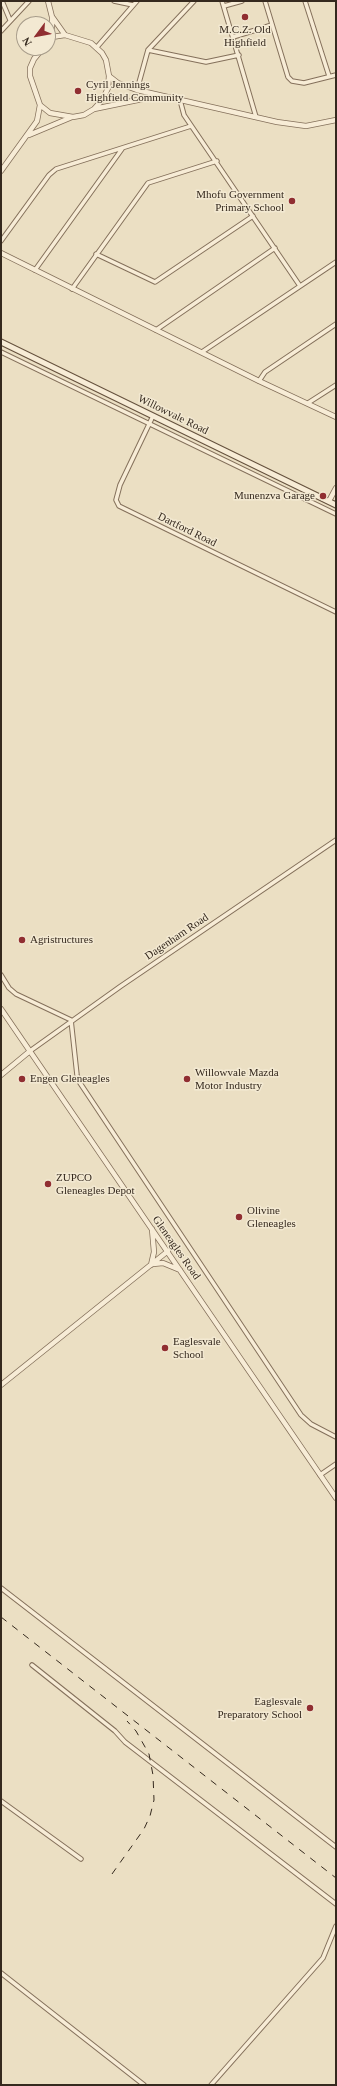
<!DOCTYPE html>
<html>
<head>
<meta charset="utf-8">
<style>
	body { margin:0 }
	#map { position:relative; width:337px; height:2086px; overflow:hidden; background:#ebdfc3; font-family:Georgia,serif }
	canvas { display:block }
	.frame { position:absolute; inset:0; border:2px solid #35291e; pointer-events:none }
	.north { position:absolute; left:16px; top:16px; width:40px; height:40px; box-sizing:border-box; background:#f3e9d2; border:1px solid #a79c8a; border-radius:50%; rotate:238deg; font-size:11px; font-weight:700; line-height:16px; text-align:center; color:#35291e }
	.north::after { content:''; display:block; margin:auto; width:14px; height:18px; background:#902e31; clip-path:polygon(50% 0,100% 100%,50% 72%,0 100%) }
</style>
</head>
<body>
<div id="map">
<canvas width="337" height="2086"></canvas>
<div class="frame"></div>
<div class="north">N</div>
</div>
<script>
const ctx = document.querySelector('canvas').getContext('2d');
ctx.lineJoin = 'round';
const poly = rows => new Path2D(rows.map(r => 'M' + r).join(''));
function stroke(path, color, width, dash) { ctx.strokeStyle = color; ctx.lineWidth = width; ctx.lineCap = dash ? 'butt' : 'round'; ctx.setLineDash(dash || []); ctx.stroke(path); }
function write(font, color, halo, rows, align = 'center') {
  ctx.font = font + ' Georgia,serif'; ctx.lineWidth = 3; ctx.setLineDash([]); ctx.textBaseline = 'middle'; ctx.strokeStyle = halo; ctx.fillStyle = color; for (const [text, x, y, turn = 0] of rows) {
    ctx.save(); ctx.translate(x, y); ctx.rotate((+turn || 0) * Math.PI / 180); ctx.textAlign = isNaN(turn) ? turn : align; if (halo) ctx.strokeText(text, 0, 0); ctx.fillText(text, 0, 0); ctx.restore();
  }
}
const minor = poly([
	[2,1,10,20],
	[114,1,133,5],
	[222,1,256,117],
	[265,1,288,77,292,81,304,83,336,75],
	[305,1,329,76],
	[224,6,242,1],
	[1,31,29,1],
	[233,37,272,25],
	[97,47,137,1],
	[148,50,206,62,239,55],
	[137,90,148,50,194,1],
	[180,100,184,115,300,286],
	[1,241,49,175,56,169,191,126],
	[96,254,155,282,253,216],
	[35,270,122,149],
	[72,289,148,183,217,161],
	[156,330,275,248],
	[1,352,336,514],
	[202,352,336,262],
	[259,381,265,372,336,324],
	[308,403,336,385],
	[153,416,120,485,116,500,119,506,336,612],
	[1,975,9,988,16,994,71,1020,77,1075,80,1083,301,1415,311,1424,336,1437],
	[30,1051,121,986,336,840],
	[320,1475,336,1464],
	[1,1588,336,1847],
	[32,1665,115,1731,125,1742,336,1904],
	[1,1801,81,1859],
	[1,1973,144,2085],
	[211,2085,323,1958,336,1926]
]);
const tertiary = poly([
	[48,1,52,17,52,37],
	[53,18,65,35],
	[43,48,34,59,30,68,30,76,40,105,50,113,73,117,84,115,94,109,103,99,108,88,109,76,106,60,102,53,91,43,65,35,52,37,48,42],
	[109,76,118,83,137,90,277,122,306,126,336,120],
	[94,109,157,96],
	[29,135,72,117],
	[1,171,37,121,40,105],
	[1,253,259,381,336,417],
	[329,501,336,488],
	[1,1009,336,1498],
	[1,1075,30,1051],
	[153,1264,163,1263,180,1270],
	[151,1265,154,1252,152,1229],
	[1,1385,168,1251]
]);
const secondary = poly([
	[1,342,336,505]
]);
stroke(minor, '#84705b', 5.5);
stroke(tertiary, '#84705b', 6);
stroke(secondary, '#66523e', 7);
stroke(minor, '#f7ecd6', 3.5);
stroke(tertiary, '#f7ecd6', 4.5);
stroke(secondary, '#f7ecd6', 5);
stroke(poly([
	[1,1617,336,1878],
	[112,1874,144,1829,150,1816,154,1800,153,1775,149,1754,136,1731,127,1721]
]), '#35291e', 1, [7, 7]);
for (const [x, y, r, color] of [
	[245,17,4,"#902e31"],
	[78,91,4,"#902e31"],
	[292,201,4,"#902e31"],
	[323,496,4,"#902e31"],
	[22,940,4,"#902e31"],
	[22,1079,4,"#902e31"],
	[187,1079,4,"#902e31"],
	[48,1184,4,"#902e31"],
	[239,1217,4,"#902e31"],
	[165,1348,4,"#902e31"],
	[310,1708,4,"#902e31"]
]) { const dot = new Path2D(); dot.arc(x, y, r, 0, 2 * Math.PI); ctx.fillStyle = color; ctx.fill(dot); stroke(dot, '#f3e9d2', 1.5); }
write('11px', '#35291e', '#f3e9d2', [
	["M.C.Z. Old",245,30,"center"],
	["Highfield",245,43,"center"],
	["Cyril Jennings",86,85],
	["Highfield Community",86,98],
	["Mhofu Government",284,195,"right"],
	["Primary School",284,208,"right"],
	["Munenzva Garage",315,496,"right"],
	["Agristructures",30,940],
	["Willowvale Mazda",195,1073],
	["Motor Industry",195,1086],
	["Engen Gleneagles",30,1079],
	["ZUPCO",56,1178],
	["Gleneagles Depot",56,1191],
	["Olivine",247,1211],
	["Gleneagles",247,1224],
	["Eaglesvale",173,1342],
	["School",173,1355],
	["Eaglesvale",302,1702,"right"],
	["Preparatory School",302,1715,"right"]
], 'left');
write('11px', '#35291e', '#f3e9d2', [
	["Willowvale Road",173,415,26],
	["Dartford Road",187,530,26],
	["Dagenham Road",177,937,-34],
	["Gleneagles Road",176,1248,55]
]);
</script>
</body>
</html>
